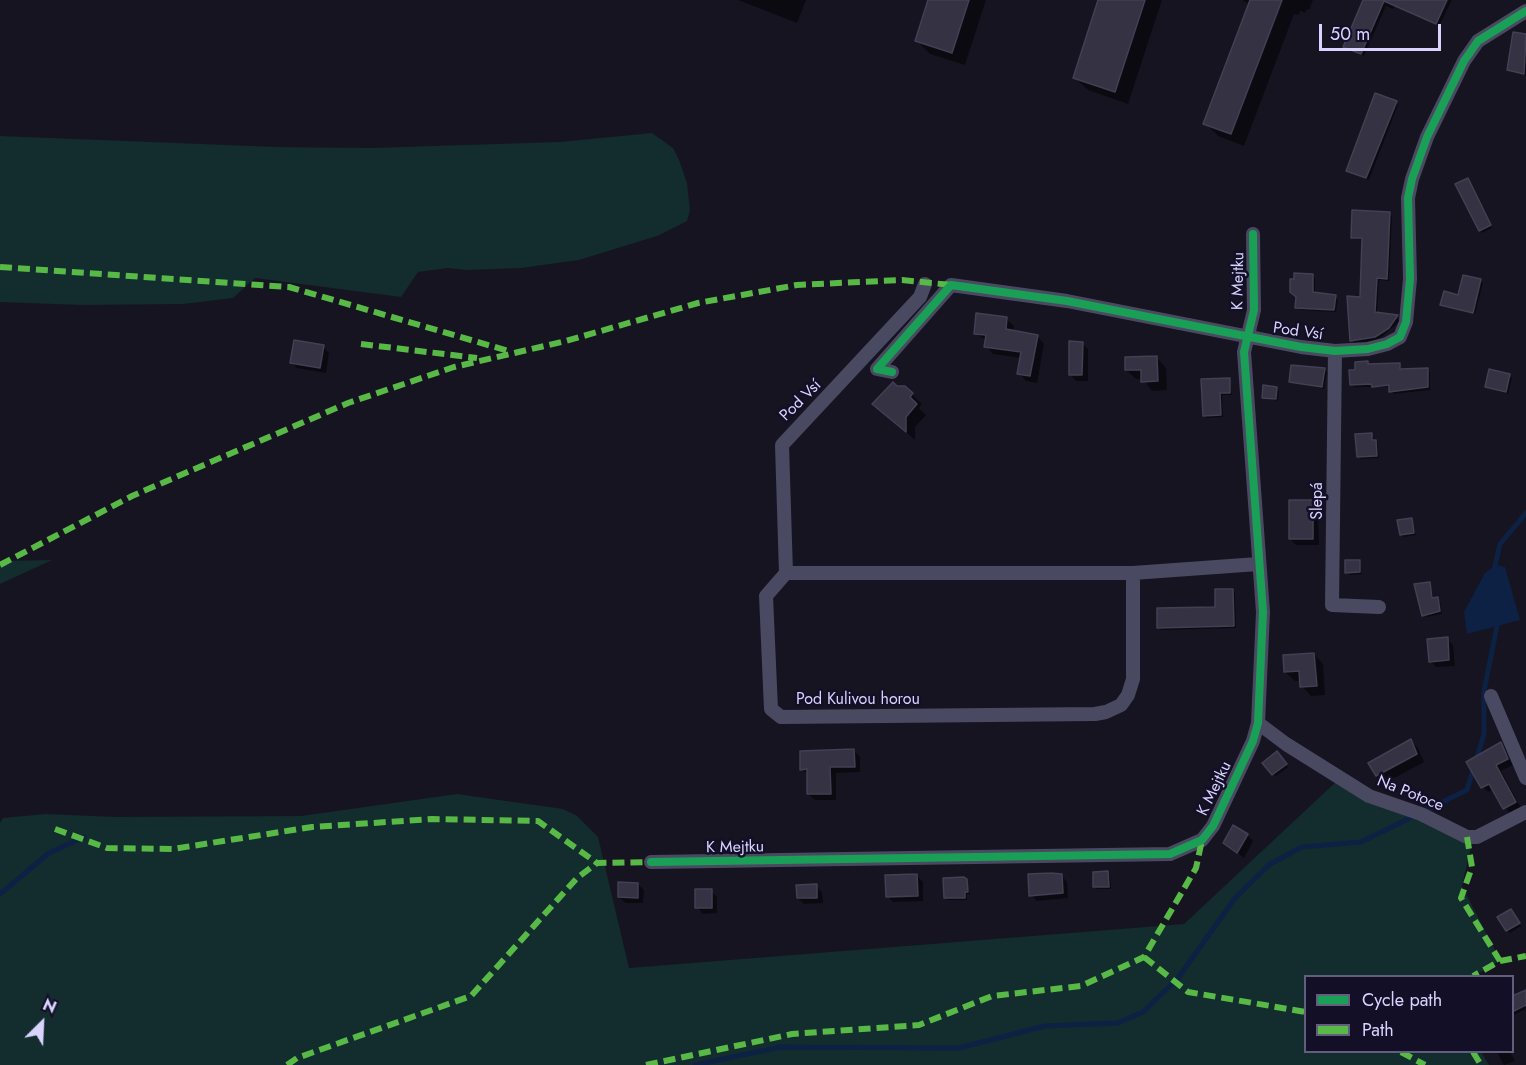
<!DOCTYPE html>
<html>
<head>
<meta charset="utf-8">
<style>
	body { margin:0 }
	#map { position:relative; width:1526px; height:1065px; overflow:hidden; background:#161421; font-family:Jost,sans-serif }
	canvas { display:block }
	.legend { position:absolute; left:1304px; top:975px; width:210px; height:78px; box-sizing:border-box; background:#130f26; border:2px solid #625e7d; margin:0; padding:8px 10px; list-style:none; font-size:18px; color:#d9d4ff }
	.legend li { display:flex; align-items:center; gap:12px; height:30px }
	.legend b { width:30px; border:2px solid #625e7d }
	.north { position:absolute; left:12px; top:993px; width:60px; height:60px; -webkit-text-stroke:4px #130f26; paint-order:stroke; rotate:24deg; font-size:16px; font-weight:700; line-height:24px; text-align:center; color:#d9d4ff }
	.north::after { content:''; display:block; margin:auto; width:21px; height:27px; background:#d9d4ff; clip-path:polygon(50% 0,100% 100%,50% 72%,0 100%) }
	.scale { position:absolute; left:1319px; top:24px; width:122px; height:27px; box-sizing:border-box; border:3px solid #d9d4ff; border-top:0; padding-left:8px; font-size:18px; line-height:21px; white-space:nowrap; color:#d9d4ff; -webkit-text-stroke:4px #130f26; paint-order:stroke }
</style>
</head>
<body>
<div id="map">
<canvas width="1526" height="1065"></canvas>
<ul class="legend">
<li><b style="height:8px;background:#1a9f57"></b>Cycle path</li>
<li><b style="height:8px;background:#58b947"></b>Path</li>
</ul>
<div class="north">N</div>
<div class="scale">50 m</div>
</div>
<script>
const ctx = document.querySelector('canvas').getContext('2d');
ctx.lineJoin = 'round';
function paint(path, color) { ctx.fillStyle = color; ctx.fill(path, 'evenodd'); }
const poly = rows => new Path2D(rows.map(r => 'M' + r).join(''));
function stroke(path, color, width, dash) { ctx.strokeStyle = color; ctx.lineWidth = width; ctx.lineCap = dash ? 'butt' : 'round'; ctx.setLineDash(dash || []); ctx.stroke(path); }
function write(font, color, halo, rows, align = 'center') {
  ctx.font = font + ' Jost,sans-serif'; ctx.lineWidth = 5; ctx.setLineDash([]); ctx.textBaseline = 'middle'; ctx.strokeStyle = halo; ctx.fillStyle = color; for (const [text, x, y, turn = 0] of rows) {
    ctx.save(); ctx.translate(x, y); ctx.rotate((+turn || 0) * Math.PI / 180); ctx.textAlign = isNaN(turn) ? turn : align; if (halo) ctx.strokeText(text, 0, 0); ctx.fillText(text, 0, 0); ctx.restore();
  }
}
paint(poly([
	[652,133,673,148,679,160,687,183,690,210,687,221,657,236,579,260,521,268,467,270,448,268,418,272,401,297,255,278,233,298,183,304,82,305,0,302,0,136,277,147,371,148,560,142],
	[52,560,0,584,0,561],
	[1338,780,1473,838,1462,886,1500,960,1475,976,1306,976,1306,1052,1481,1052,1489,1065,0,1065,0,823,3,818,45,814,117,817,301,816,457,794,563,809,577,816,598,837,629,968,1184,924]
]), '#132c2d');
paint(poly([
	[1496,565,1505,567,1520,620,1467,634,1464,612,1485,573]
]), '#0d2144');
paint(poly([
	[738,0,806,0,797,23],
	[930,0,986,0,965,65,930,54,917,41],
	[1100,0,1162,0,1128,104,1088,90,1075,78],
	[1242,0,1313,0,1309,10,1307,9,1305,13,1300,11,1299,15,1294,14,1244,146,1218,136,1205,123,1250,5],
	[1365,0,1452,0,1439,26,1395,6,1393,9,1386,6,1364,56,1345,46],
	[1514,34,1526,35,1526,75,1508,70],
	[1396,103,1398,105,1369,180,1351,173,1348,171],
	[1470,182,1492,228,1482,233,1480,230],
	[1390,214,1392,217,1389,281,1379,280,1377,314,1397,316,1399,322,1378,340,1354,343,1352,340,1361,298,1363,240,1352,237],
	[1313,276,1315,278,1315,294,1338,299,1336,312,1300,310,1297,307,1297,297],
	[1480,280,1483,283,1475,314,1442,304,1460,297],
	[1006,319,1014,326,1013,332,1037,336,1044,344,1037,383,1026,381,1019,373,1021,358,993,354,986,346,987,341,975,333],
	[1082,343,1088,349,1088,381,1076,381,1070,374],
	[323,347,329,353,326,373,297,368,291,362],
	[1157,358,1166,368,1167,390,1152,391,1143,379,1136,379,1126,370],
	[1356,364,1399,364,1402,370,1428,369,1430,372,1430,390,1393,394,1390,387,1354,387,1352,385,1357,371],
	[1324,369,1327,372,1324,389,1290,382],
	[1509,376,1512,378,1508,394,1487,387],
	[1229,379,1232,395,1222,395,1223,417,1207,418,1204,415],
	[904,387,922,404,919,408,926,415,915,427,915,440,884,413],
	[1276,388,1279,391,1278,401,1263,397],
	[1371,434,1378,444,1379,458,1361,459,1358,457],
	[1312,502,1318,508,1319,545,1296,545,1290,539],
	[1411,519,1416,535,1404,537,1401,534],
	[1360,562,1362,574,1350,575,1347,572],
	[1430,584,1434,599,1440,601,1442,614,1426,617,1423,615],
	[1233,590,1235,593,1236,628,1161,630,1159,627,1217,608],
	[1447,639,1453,645,1455,666,1436,667,1430,661],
	[1314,654,1323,664,1325,695,1311,696,1302,686,1301,681,1295,681,1285,672],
	[1410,740,1418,748,1424,762,1385,783,1377,775],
	[1500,744,1513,765,1501,771,1521,808,1510,814,1494,789,1488,792,1483,787],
	[854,751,860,757,860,772,836,773,836,800,815,800,808,794,808,775,802,769],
	[1279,756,1288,767,1276,776,1273,774],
	[1247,835,1253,841,1244,858,1225,843],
	[1107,873,1110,876,1111,889,1097,889,1095,887],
	[916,875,923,882,923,901,893,902,887,896],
	[1061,875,1067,882,1068,898,1037,901,1031,895],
	[966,881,970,894,967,894,967,900,948,900,945,898],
	[638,884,644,890,643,903,626,903,619,897],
	[816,886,822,892,823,903,804,904,798,898],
	[711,891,717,897,717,913,703,914,697,907],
	[1514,913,1521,926,1510,933,1507,930],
	[1521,997,1526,1009,1514,1015,1512,998],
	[1497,1052,1510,1052,1515,1061,1504,1065]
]), '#0007');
stroke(poly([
	[1494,570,1500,544,1526,513],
	[0,894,49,853,84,837],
	[695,1065,781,1047,959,1048,1045,1026,1118,1023,1143,1012,1178,978,1235,898,1270,864,1302,847,1361,842,1467,790,1484,734,1484,691,1497,626,1496,620]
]), '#0d2144', 5);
const building = poly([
	[928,0,969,0,952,53,915,41,928,0],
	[1098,0,1145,0,1115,92,1073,78,1098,0],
	[1250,0,1282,0,1231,134,1203,124,1250,0],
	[1363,0,1447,0,1436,24,1384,1,1361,54,1343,47,1363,0],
	[1513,32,1526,34,1524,74,1507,70,1513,32],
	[1375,93,1397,101,1366,178,1346,171,1375,93],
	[1468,178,1491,225,1479,231,1455,184,1468,178],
	[1352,210,1390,212,1387,279,1377,278,1375,312,1398,315,1389,328,1375,337,1350,341,1347,296,1360,297,1362,238,1351,238,1352,210],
	[1294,273,1313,274,1313,292,1336,295,1334,310,1295,308,1296,297,1290,292,1290,279,1294,279,1294,273],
	[1463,275,1481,279,1473,313,1440,305,1444,291,1458,295,1463,275],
	[976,313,1007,317,1006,329,1038,335,1030,376,1017,374,1021,352,984,347,986,335,974,334,976,313],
	[294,340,324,345,320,368,290,363,294,340],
	[1069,341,1083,342,1082,375,1069,375,1069,341],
	[1157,356,1158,381,1141,382,1141,370,1125,370,1125,357,1157,356],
	[1368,361,1368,364,1400,363,1400,369,1428,368,1428,387,1389,392,1389,385,1372,387,1371,384,1350,385,1349,370,1355,370,1355,362,1368,361],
	[1291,365,1325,368,1322,387,1289,382,1291,365],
	[1489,369,1510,374,1506,392,1485,387,1489,369],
	[1230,378,1230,393,1220,393,1221,415,1203,416,1201,379,1230,378],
	[893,382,897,386,905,386,913,393,910,397,917,404,906,417,906,432,872,404,893,382],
	[1263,385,1277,387,1276,399,1262,398,1263,385],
	[1372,433,1372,440,1376,440,1377,456,1357,457,1355,434,1372,433],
	[1289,500,1313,500,1313,539,1289,539,1289,500],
	[1412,518,1414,533,1400,535,1397,520,1412,518],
	[1345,560,1360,560,1360,572,1345,573,1345,560],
	[1430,582,1432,598,1438,597,1440,611,1422,616,1414,584,1430,582],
	[1215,589,1233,589,1234,626,1157,628,1157,608,1215,607,1215,589],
	[1448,637,1449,660,1429,662,1427,639,1448,637],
	[1314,653,1317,686,1300,687,1299,671,1284,672,1283,655,1314,653],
	[1411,739,1417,754,1376,776,1368,763,1411,739],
	[1501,742,1508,759,1496,765,1516,802,1503,809,1489,784,1481,788,1466,762,1501,742],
	[854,749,855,767,830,767,831,794,807,794,807,769,800,770,800,751,854,749],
	[1277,751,1287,764,1272,775,1262,763,1277,751],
	[1233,825,1248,834,1237,853,1223,843,1233,825],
	[1108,871,1109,887,1093,887,1093,872,1108,871],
	[1051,873,1062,874,1063,893,1029,896,1028,874,1051,873],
	[917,874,918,896,886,897,885,875,917,874],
	[964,877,967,879,968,892,965,892,965,898,944,898,943,878,964,877],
	[618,882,638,883,638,898,618,897,618,882],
	[817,884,817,898,797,898,796,885,817,884],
	[695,889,712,889,712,908,695,908,695,889],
	[1511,909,1520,923,1506,931,1497,917,1511,909],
	[1526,990,1526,1005,1512,1012,1512,996,1526,990]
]);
paint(building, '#343243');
stroke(building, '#433f54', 1.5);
stroke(poly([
	[1335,351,1332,605,1379,607],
	[892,372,877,369,951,285,1067,301,1301,347,1335,351,1368,349,1387,344,1400,337,1406,322,1410,279,1408,198,1412,179,1427,137,1464,61,1478,41,1526,11],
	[786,573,782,445,920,297,925,284],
	[1133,573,1133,679,1128,695,1121,705,1106,712,1095,714,781,717,771,709,766,596,786,573,1133,573,1258,564],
	[1491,696,1526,778],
	[1258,723,1286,744,1369,796,1421,814,1467,837,1477,837,1526,812],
	[651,862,1170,854,1202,840,1213,826,1253,741,1258,723,1263,612,1244,352,1254,310,1253,234]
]), '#4a4962', 14);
stroke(poly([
	[0,267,289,287,512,352],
	[361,344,477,358],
	[0,565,132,496,348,403,454,367,566,341,698,303,797,285,902,280,951,285],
	[55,829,107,848,173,849,312,827,432,819,538,821,597,863],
	[1467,837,1472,867,1461,898,1500,961,1473,976],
	[1144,957,1188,992,1306,1012],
	[1500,961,1526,956],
	[1401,1052,1425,1065],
	[1473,1052,1481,1065],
	[287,1065,297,1058,471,996,577,878,597,863,651,862],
	[646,1065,792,1034,919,1025,992,996,1081,986,1144,957,1196,868,1202,840]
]), '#58b947', 6, [12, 6]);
stroke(poly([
	[892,372,877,369,951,285,1067,301,1301,347,1335,351,1368,349,1387,344,1400,337,1406,322,1410,279,1408,198,1412,179,1427,137,1464,61,1478,41,1526,11],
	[651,862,1170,854,1202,840,1213,826,1253,741,1258,723,1263,612,1244,352,1254,310,1253,234]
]), '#1a9f57', 8);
write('16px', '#d9d4ff', '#130f26', [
	["K Mejtku",1239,281,-89],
	["Pod Vsí",1298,332,8],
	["Pod Vsí",801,401,-45],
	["Slepá",1318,501,-90],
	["Pod Kulivou horou",858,700],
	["K Mejtku",1215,789,-64],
	["Na Potoce",1410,794,22],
	["K Mejtku",735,848,-1]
]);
</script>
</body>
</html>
